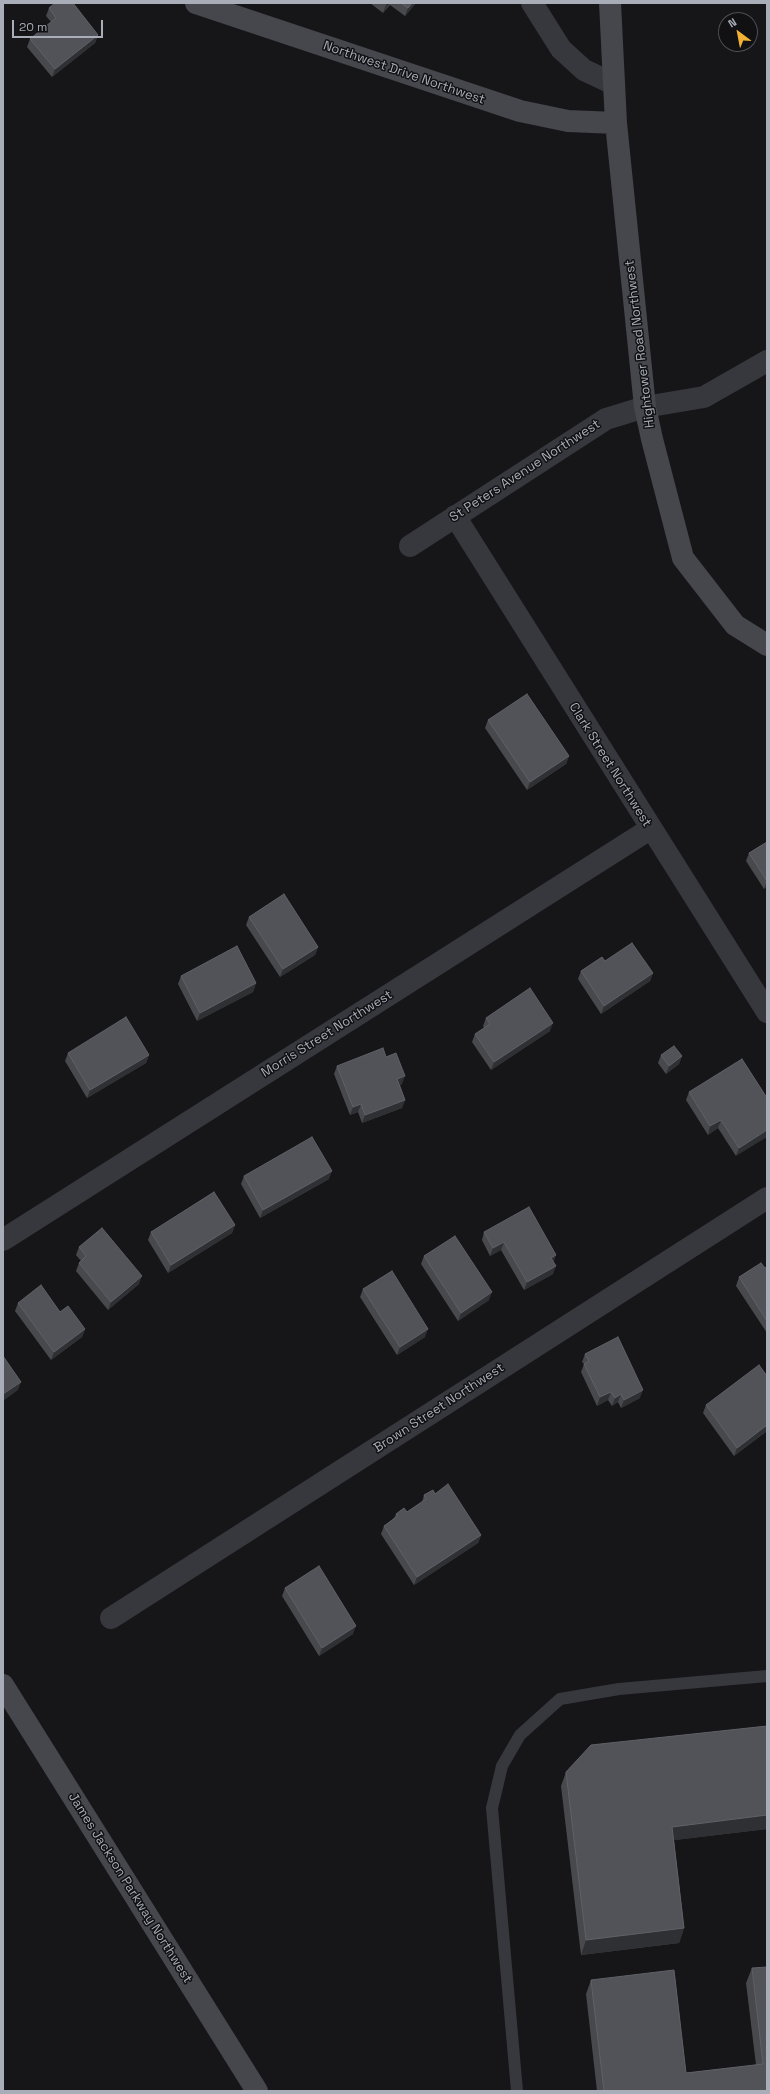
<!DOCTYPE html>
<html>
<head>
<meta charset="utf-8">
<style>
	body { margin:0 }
	#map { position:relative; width:770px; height:2094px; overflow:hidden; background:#161618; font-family:"Space Grotesk",sans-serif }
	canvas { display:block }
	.frame { position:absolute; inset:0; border:4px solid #a8adb8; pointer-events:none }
	.north { position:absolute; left:718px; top:12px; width:40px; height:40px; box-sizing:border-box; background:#111113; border:1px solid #4d4f55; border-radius:50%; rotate:328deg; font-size:11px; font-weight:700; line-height:16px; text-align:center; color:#a8adb8 }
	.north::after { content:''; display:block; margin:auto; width:14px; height:18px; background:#f2b134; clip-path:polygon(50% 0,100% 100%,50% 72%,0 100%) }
	.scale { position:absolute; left:12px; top:20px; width:91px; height:18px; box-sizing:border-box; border:2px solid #a8adb8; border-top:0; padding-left:5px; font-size:12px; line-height:14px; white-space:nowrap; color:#a8adb8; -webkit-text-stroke:3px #111113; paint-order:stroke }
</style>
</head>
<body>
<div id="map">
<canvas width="770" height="2094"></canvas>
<div class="frame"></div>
<div class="north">N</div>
<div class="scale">20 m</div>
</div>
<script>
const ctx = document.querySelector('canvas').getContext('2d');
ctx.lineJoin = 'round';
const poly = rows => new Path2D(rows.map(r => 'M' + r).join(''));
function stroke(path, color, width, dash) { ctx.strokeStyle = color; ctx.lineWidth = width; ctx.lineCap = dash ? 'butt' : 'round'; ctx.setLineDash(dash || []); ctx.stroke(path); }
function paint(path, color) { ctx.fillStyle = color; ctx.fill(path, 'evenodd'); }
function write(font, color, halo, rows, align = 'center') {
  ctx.font = font + ' "Space Grotesk",sans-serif'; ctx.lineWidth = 3; ctx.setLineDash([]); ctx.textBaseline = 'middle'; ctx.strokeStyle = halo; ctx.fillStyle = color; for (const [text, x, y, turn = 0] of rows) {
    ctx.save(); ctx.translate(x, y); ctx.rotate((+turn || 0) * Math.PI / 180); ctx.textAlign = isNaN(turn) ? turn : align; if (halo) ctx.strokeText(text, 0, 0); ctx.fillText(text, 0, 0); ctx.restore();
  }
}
stroke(poly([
	[517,2091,492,1808,502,1766,520,1735,560,1699,619,1689,767,1676]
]), '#37383d', 12);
stroke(poly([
	[532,3,561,49,584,70,614,84],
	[455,516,767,1012],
	[410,546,606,419,645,407,704,397,767,361],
	[3,1240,650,829],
	[111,1618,767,1198]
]), '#37383d', 22);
stroke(poly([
	[196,3,520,111,568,121,616,123],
	[610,3,616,123,645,407,652,439,683,558,735,625,767,645],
	[3,1685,257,2091]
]), '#45474d', 22);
paint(poly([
	[370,3,416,3,405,16,390,5,383,13],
	[49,8,98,35,95,43,52,77,27,47,30,39,51,22,46,16],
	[488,720,569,756,566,764,527,790,485,728],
	[767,842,767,887,764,889,746,861,749,853],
	[249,917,318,947,315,955,280,977,246,925],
	[605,961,653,973,650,981,601,1014,578,979,581,971],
	[181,976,256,983,253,992,197,1021,178,984],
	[486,1018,550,1031,491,1070,472,1042,475,1034,484,1028,483,1026],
	[68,1053,149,1055,146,1063,87,1098,65,1061],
	[661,1055,682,1056,679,1064,666,1074,658,1063],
	[386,1057,402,1084,400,1085,405,1100,402,1108,362,1123,358,1112,350,1115,334,1074,337,1066],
	[689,1092,767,1098,736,1156,718,1128,708,1135,686,1100],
	[244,1176,329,1179,260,1218,241,1184],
	[235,1225,232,1233,168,1273,148,1240,151,1232],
	[484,1232,554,1263,553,1274,524,1290,501,1250,490,1256,482,1240],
	[79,1247,139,1284,108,1310,76,1271,79,1263,81,1261,76,1255],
	[424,1256,489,1300,458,1321,421,1264],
	[767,1267,767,1333,736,1286,739,1277],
	[363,1289,425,1337,397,1355,360,1297],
	[18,1303,60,1312,85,1329,82,1337,51,1360,15,1311],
	[585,1354,640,1398,621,1408,618,1402,612,1406,608,1400,597,1406,581,1372,584,1364,582,1362],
	[767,1376,767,1431,734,1456,703,1413,706,1405],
	[435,1494,481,1535,478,1543,414,1585,381,1534,384,1526,394,1518,396,1514,407,1512,422,1502,424,1495],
	[285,1588,353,1634,319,1656,282,1596],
	[767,1726,767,1829,674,1840,684,1928,679,1943,581,1955,561,1786,566,1772],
	[752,1968,767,2091,597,2091,586,1994,591,1980,686,2073,756,2065,746,1983]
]), '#47494d');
paint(poly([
	[388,3,390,3,383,13,386,5],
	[412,3,416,3,405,16,408,8],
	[98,35,95,43,52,77,55,69],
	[569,756,566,764,527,790,530,782],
	[767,880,767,887,764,889,767,881],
	[318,947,315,955,280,977,283,969],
	[653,973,650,981,601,1014,604,1006],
	[256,983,253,992,197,1021,200,1013],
	[553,1023,550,1031,491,1070,494,1062],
	[149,1055,146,1063,87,1098,90,1090],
	[682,1056,679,1064,666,1074,669,1066],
	[405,1076,402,1084,394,1087,397,1079],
	[405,1100,402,1108,362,1123,365,1115],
	[361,1104,358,1112,350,1115,353,1107],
	[721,1120,718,1128,708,1135,710,1126],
	[767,1130,767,1137,736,1156,739,1148],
	[332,1171,329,1179,260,1218,263,1210],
	[235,1225,232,1233,168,1273,171,1265],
	[504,1242,501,1250,490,1256,493,1248],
	[556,1255,553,1264,551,1258],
	[556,1266,553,1274,524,1290,527,1282],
	[142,1276,139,1284,108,1310,111,1302],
	[492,1292,489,1300,458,1321,461,1313],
	[85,1329,82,1337,51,1360,54,1352],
	[428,1329,425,1337,397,1355,400,1347],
	[21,1382,18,1390,3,1401,3,1394],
	[643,1390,640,1398,621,1408,624,1400],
	[611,1392,608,1400,597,1406,600,1397],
	[621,1394,618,1402,612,1406,615,1398],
	[767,1425,767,1431,734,1456,737,1448],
	[481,1535,478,1543,414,1585,417,1577],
	[356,1626,353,1634,319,1656,322,1648],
	[767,1815,767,1829,667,1841,672,1827],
	[684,1928,679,1943,581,1955,586,1940]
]), '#2f3033');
const building = poly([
	[55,3,73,3,98,35,55,69,30,39,56,18,49,8,55,3],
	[401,3,412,3,408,8,401,3],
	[527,694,569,756,530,782,488,720,527,694],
	[767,842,767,881,749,853,767,842],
	[284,894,318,947,283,969,249,917,284,894],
	[632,943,653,973,604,1006,581,971,602,957,605,961,632,943],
	[237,946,256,983,200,1013,181,976,237,946],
	[530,988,553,1023,494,1062,475,1034,490,1024,486,1018,530,988],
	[126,1017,149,1055,90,1090,68,1053,126,1017],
	[674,1046,682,1056,669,1066,661,1055,674,1046],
	[383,1048,386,1057,396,1053,405,1076,397,1079,405,1100,365,1115,361,1104,353,1107,337,1066,383,1048],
	[742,1059,767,1098,767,1130,739,1148,721,1120,710,1126,689,1092,742,1059],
	[312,1137,332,1171,263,1210,244,1176,312,1137],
	[214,1192,235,1225,171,1265,151,1232,214,1192],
	[529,1207,556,1255,551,1258,556,1266,527,1282,504,1242,493,1248,484,1232,529,1207],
	[102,1228,142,1276,111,1302,79,1263,86,1256,79,1247,102,1228],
	[455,1236,492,1292,461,1313,424,1256,455,1236],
	[761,1263,765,1268,767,1267,767,1321,739,1277,761,1263],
	[392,1271,428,1329,400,1347,363,1289,392,1271],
	[41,1285,60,1312,68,1306,85,1329,54,1352,18,1303,41,1285],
	[618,1337,643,1390,624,1400,621,1394,615,1398,611,1392,600,1397,584,1364,589,1361,585,1354,618,1337],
	[3,1356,21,1382,3,1394,3,1356],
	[759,1365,767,1376,767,1425,737,1448,706,1405,759,1365],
	[448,1484,481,1535,417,1577,384,1526,398,1516,396,1514,404,1508,407,1512,426,1499,424,1495,433,1490,435,1494,448,1484],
	[319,1566,356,1626,322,1648,285,1588,319,1566],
	[767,1726,767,1815,672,1827,684,1928,586,1940,566,1772,591,1745,767,1726],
	[767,1967,767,2091,604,2091,591,1980,674,1970,686,2073,763,2064,752,1968,767,1967]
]);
paint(building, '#525359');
stroke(building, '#5f6168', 1);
write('13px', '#a8adb8', '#111113', [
	["Northwest Drive Northwest",404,73,19],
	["Hightower Road Northwest",640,344,-97],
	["St Peters Avenue Northwest",525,471,-33],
	["Clark Street Northwest",610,765,58],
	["Morris Street Northwest",327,1034,-32],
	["Brown Street Northwest",439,1408,-33],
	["James Jackson Parkway Northwest",130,1888,58]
]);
</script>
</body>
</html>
